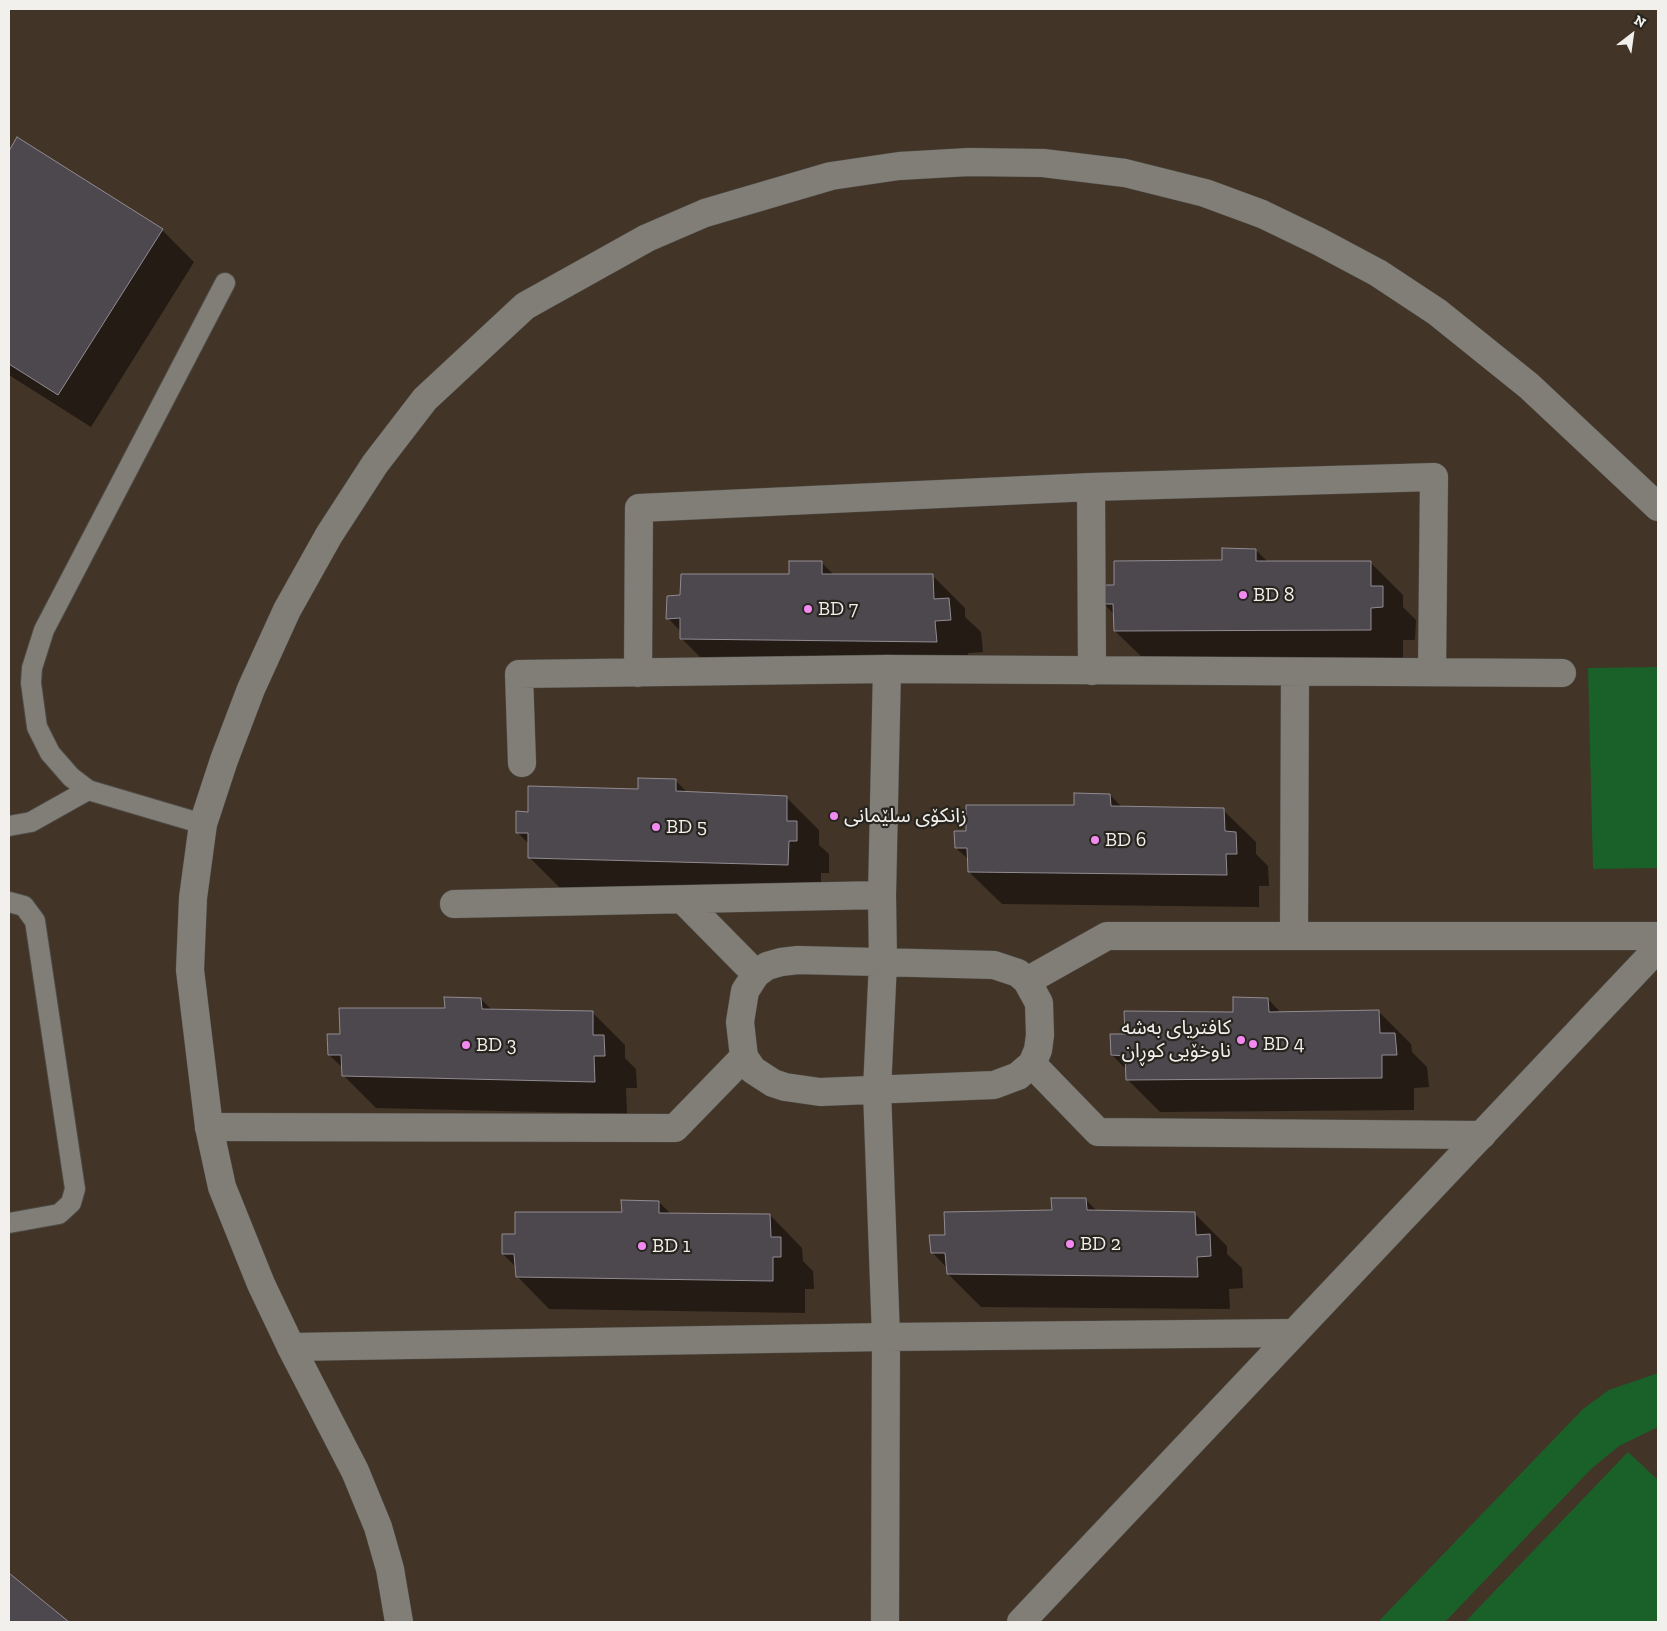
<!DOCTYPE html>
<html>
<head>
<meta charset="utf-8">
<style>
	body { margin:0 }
	#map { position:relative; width:1667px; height:1631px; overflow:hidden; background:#312f29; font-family:"Zilla Slab",serif }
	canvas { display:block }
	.frame { position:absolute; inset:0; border:10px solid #f2f0ec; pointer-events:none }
	.north { position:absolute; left:1607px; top:10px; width:50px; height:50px; -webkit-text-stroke:4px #28251f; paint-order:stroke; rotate:30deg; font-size:14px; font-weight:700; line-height:20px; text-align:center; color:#f2f0ec }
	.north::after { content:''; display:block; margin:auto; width:18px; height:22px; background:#f2f0ec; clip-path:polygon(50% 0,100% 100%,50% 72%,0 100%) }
</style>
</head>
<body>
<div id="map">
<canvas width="1667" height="1631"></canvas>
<div class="frame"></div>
<div class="north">N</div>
</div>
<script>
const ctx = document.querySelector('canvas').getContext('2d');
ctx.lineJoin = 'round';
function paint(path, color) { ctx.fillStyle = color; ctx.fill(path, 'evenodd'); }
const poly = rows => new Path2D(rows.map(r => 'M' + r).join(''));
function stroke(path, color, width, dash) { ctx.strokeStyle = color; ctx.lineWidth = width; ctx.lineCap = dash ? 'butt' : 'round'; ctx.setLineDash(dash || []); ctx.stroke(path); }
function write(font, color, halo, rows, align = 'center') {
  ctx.font = font + ' "Zilla Slab","Noto Sans Arabic",serif'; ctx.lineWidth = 4.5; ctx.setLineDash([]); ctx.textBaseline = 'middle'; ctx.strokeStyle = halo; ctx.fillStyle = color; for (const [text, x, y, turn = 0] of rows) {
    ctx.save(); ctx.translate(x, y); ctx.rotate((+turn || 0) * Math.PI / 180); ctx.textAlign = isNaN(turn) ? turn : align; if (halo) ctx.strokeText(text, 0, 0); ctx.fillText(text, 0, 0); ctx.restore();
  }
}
paint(poly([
	[9,9,1658,9,1658,1622,9,1622]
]), '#423426');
paint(poly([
	[1658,667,1658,868,1593,869,1588,668],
	[1658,1373,1658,1427,1619,1446,1591,1469,1445,1622,1378,1622,1583,1409,1609,1390],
	[1628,1452,1658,1480,1658,1622,1465,1622]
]), '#1a6129');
paint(poly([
	[18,139,162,230,194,262,91,427,9,375,9,153],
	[1256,550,1268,562,1370,562,1403,595,1403,607,1416,620,1415,640,1403,640,1403,662,1148,663,1115,631,1115,615,1104,604,1115,586,1223,562],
	[822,563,834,575,932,575,965,608,965,617,981,632,983,652,968,653,969,674,714,671,681,638,681,632,668,618,681,597,790,575],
	[675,780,688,793,786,797,819,830,819,845,829,854,829,873,821,873,821,897,562,890,529,857,529,844,517,832,530,813,639,791],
	[1110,795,1122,807,1223,810,1256,842,1256,854,1268,866,1269,886,1259,886,1259,907,1002,904,969,872,969,860,956,848,968,832,1075,806],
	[481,999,492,1010,592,1012,625,1045,625,1058,636,1069,637,1088,626,1088,627,1114,376,1108,343,1075,343,1068,329,1055,341,1035],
	[1268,999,1281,1013,1379,1012,1411,1044,1412,1052,1427,1067,1429,1087,1414,1088,1414,1110,1160,1112,1127,1079,1127,1070,1112,1055,1126,1036,1234,1013],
	[1085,1199,1097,1211,1194,1213,1227,1246,1227,1254,1242,1268,1243,1288,1229,1289,1230,1309,981,1307,948,1274,947,1268,932,1252,946,1236,1053,1212],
	[659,1202,671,1214,770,1215,802,1248,803,1261,813,1271,814,1289,805,1289,805,1313,549,1309,517,1276,516,1267,503,1254,516,1236,623,1214],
	[9,1575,67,1622,9,1622]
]), '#0007');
const building = poly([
	[17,137,163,229,58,395,9,364,9,151,17,137],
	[1222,548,1256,549,1256,561,1371,561,1371,586,1383,586,1383,607,1371,608,1371,630,1114,631,1113,604,1102,604,1102,585,1114,585,1114,561,1222,560,1222,548],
	[789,561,822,561,822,574,933,574,934,599,949,598,951,620,935,621,937,642,680,639,680,618,666,619,667,596,680,595,681,574,789,574,789,561],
	[638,778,676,779,676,791,787,796,787,821,797,821,797,841,789,841,788,865,528,858,528,833,516,833,516,811,528,812,528,786,638,789,638,778],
	[1074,793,1110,794,1111,806,1224,808,1225,831,1236,832,1237,854,1226,854,1227,875,968,872,967,848,955,848,954,831,966,831,966,805,1074,805,1074,793],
	[444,997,481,998,482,1009,593,1011,593,1035,604,1035,605,1056,594,1056,595,1082,342,1076,341,1055,328,1055,327,1034,340,1034,339,1008,445,1008,444,997],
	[1233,997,1268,998,1269,1012,1379,1010,1380,1033,1395,1033,1397,1055,1382,1055,1382,1078,1126,1080,1125,1056,1111,1055,1110,1034,1125,1034,1124,1011,1233,1012,1233,997],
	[1051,1198,1086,1198,1087,1210,1195,1212,1196,1235,1210,1234,1211,1256,1197,1257,1198,1277,947,1274,945,1253,931,1253,929,1235,945,1235,944,1212,1052,1210,1051,1198],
	[621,1200,659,1201,659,1213,770,1214,771,1237,781,1237,781,1257,773,1257,773,1281,516,1277,514,1254,502,1254,502,1234,515,1234,515,1212,622,1212,621,1200],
	[9,1573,69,1622,9,1622,9,1573]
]);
paint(building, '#4d484e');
stroke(building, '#918b92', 1);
const service = poly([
	[203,824,88,790,71,777,50,753,37,727,31,683,32,668,44,630,225,283],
	[9,826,31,822,88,790],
	[9,902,24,906,35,921,75,1189,71,1203,59,1214,9,1223]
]);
const pedestrian = poly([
	[1091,487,1092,671],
	[638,673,639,508,1091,487,1434,477,1432,672],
	[522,763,519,674,887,669,1562,673],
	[683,900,756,974],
	[454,904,882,895],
	[1294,936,1295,672],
	[1027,981,1107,936,1658,936],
	[1032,1064,1098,1132,1482,1135],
	[209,1127,675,1128,744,1057,753,1070,773,1083,785,1087,820,1092,994,1085,1018,1076,1032,1064,1038,1050,1040,1035,1039,1003,1027,981,1018,973,994,965,798,960,781,962,767,966,756,974,745,991,740,1022,744,1057],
	[291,1347,886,1337,1294,1333],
	[885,1622,886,1337,877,1090,883,962,882,895,887,669]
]);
const minor = poly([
	[1021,1622,1658,948]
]);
const tertiary = poly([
	[399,1622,390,1569,378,1527,355,1471,291,1347,261,1284,222,1187,209,1127,190,970,193,898,203,824,224,760,251,689,287,610,329,535,375,464,425,399,525,306,647,238,705,213,831,176,899,166,969,162,1043,163,1125,173,1205,193,1262,214,1318,241,1378,273,1437,312,1529,386,1658,507]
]);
stroke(service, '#4d4b46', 22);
stroke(pedestrian, '#4d4b46', 29);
stroke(minor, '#4d4b46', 29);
stroke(tertiary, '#4d4b46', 29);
stroke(service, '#817e77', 20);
stroke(pedestrian, '#817e77', 28);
stroke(minor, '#817e77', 28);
stroke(tertiary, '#817e77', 28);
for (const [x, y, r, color] of [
	[1243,595,5,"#f38af2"],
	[808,609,5,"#f38af2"],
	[834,816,5,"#f38af2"],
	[656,827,5,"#f38af2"],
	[1095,840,5,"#f38af2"],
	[1241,1040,5,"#f38af2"],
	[1253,1044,5,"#f38af2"],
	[466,1045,5,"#f38af2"],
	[1070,1244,5,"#f38af2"],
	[642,1246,5,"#f38af2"]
]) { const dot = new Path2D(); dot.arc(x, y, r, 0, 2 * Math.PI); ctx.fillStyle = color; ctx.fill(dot); stroke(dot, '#28251f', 2); }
write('20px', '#f2f0ec', '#28251f', [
	["BD 8",1253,595],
	["BD 7",818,609],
	["زانکۆی سلێمانی",844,816],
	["BD 5",666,827],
	["BD 6",1105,840],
	["کافتریای بەشە",1231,1028,"right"],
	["ناوخۆیی کوڕان",1231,1051,"right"],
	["BD 4",1263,1044],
	["BD 3",476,1045],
	["BD 2",1080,1244],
	["BD 1",652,1246]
], 'left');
</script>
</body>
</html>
